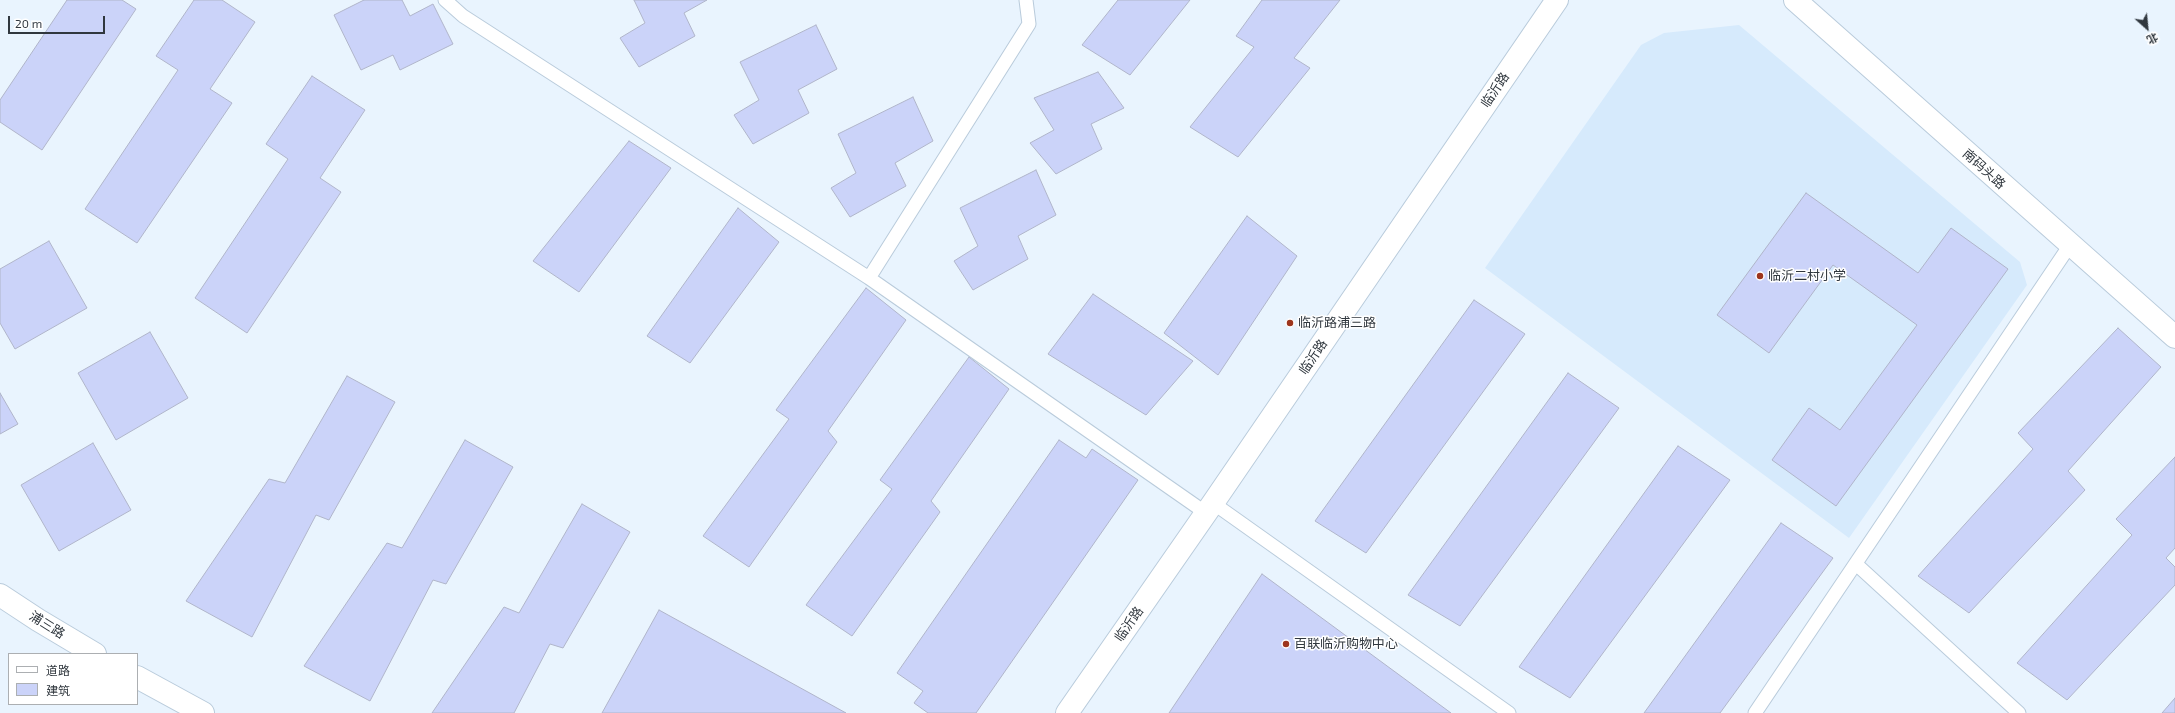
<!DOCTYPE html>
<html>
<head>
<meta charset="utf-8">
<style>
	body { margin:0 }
	#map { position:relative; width:2175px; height:713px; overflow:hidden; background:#e9f4fe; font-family:"Exo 2","Noto Sans SC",sans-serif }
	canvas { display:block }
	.legend { position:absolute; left:8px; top:653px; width:130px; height:52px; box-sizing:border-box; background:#fff; border:1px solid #acafb2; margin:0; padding:5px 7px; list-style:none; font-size:12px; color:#30373e }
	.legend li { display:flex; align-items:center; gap:8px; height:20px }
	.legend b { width:20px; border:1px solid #acafb2 }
	.north { position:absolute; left:2127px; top:8px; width:40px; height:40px; -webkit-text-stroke:3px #fff; paint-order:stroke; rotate:153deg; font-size:11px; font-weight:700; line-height:16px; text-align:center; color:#30373e }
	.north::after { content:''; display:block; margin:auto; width:14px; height:18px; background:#30373e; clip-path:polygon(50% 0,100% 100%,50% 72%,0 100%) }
	.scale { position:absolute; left:8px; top:16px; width:97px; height:18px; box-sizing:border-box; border:2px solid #30373e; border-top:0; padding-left:5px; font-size:12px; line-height:14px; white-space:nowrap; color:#30373e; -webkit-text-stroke:3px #fff; paint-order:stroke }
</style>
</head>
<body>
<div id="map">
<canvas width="2175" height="713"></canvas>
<ul class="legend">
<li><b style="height:5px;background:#fff"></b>道路</li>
<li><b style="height:11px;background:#cbd3f9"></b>建筑</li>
</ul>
<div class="north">北</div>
<div class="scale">20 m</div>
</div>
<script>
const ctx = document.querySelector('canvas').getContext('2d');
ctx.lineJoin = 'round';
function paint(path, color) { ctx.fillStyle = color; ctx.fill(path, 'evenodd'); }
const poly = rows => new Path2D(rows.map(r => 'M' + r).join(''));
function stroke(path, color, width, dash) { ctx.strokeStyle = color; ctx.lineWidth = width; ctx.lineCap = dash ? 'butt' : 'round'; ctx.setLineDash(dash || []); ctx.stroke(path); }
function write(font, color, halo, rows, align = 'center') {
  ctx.font = font + ' "Exo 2","Noto Sans SC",sans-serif'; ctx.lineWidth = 3; ctx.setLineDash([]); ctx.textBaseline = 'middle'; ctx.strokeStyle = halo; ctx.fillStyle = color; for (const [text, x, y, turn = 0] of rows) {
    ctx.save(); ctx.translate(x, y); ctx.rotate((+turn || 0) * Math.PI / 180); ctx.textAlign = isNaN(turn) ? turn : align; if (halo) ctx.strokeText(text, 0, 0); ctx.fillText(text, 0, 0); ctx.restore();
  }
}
paint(poly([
	[1739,25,2020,262,2027,285,1849,538,1485,268,1641,45,1664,33]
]), '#d6eafc');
const building = poly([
	[67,0,122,0,136,9,42,150,0,122,0,100,67,0],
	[194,0,222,0,255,22,210,89,232,103,137,243,85,209,178,70,156,56,194,0],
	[364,0,402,0,410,16,433,4,453,44,400,70,393,55,361,70,334,15,364,0],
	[634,0,707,0,684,13,695,36,639,67,620,38,645,23,634,0],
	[1118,0,1190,0,1130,75,1082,45,1118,0],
	[1262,0,1340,0,1294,58,1310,68,1238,157,1190,127,1254,47,1236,36,1262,0],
	[816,25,837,69,798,90,809,113,753,144,734,115,759,100,740,62,816,25],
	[1098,72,1124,108,1091,124,1102,149,1056,174,1030,143,1054,130,1034,98,1098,72],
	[312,76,365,110,320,178,341,192,247,333,195,298,288,159,266,144,312,76],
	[913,97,933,141,895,163,906,186,850,217,831,188,856,173,838,134,913,97],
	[629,141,671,168,579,292,533,261,629,141],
	[1036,170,1056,215,1018,236,1028,259,973,290,954,261,978,246,960,208,1036,170],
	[1806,193,1918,273,1951,228,2008,269,1836,506,1772,460,1809,408,1840,430,1917,325,1833,265,1769,353,1717,315,1806,193],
	[738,208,779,242,690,363,647,336,738,208],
	[1247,216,1297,256,1218,375,1164,333,1247,216],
	[49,241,87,308,15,349,0,323,0,269,49,241],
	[866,288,906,320,828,431,837,442,749,567,703,536,789,419,776,410,866,288],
	[1093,294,1193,361,1146,415,1048,354,1093,294],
	[1474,300,1525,334,1366,553,1315,521,1474,300],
	[2118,328,2161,367,2068,471,2085,490,1969,613,1918,576,2033,449,2018,433,2118,328],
	[150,332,188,398,116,440,78,373,150,332],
	[969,357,1009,389,931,501,940,512,852,636,806,605,892,489,880,480,969,357],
	[1568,373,1619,408,1460,626,1408,595,1568,373],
	[347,376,395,402,329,520,316,515,252,637,186,601,269,479,285,483,347,376],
	[0,393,18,424,0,434,0,393],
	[465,440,513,467,446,584,433,580,370,701,304,666,387,543,402,548,465,440],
	[1059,440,1086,458,1092,449,1138,480,976,713,928,713,914,703,923,691,897,673,1059,440],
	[93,443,131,510,59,551,21,485,93,443],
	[1678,446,1730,480,1570,698,1519,667,1678,446],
	[2175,457,2175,548,2166,558,2175,567,2175,585,2067,700,2017,663,2132,535,2116,519,2175,457],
	[582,504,630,532,563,648,550,644,514,713,432,713,504,607,519,613,582,504],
	[1781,523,1833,558,1720,713,1644,713,1781,523],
	[1262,574,1451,713,1169,713,1262,574],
	[659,610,846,713,602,713,659,610],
	[2175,698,2175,713,2162,713,2175,698]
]);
paint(building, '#cbd3f9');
stroke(building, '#b0b5ca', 1);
const lane = poly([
	[445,0,463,16,869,278,1206,513],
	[869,278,1029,24,1026,0],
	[1213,503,1509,713],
	[1856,564,2019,713],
	[1755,713,2070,245]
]);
const secondary = poly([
	[1795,0,2175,337],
	[0,595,38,620,95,654],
	[137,677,203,713],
	[1067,713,1213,503,1557,0]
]);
stroke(lane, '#b9cbdb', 15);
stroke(secondary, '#b9cbdb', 24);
stroke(lane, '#fff', 13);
stroke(secondary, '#fff', 22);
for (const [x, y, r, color] of [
	[1760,276,4,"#9d351d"],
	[1290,323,4,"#9d351d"],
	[1286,644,4,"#9d351d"]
]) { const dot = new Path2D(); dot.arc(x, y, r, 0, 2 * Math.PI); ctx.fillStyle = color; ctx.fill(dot); stroke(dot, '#fff', 1.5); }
write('13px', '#30373e', '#fff', [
	["临沂路",1495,90,-56],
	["南码头路",1984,169,42],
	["临沂路",1313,357,-56],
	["临沂路",1129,624,-55],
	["浦三路",47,625,32]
]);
write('13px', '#30373e', '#fff', [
	["临沂二村小学",1768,276],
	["临沂路浦三路",1298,323],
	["百联临沂购物中心",1294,644]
], 'left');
</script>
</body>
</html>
